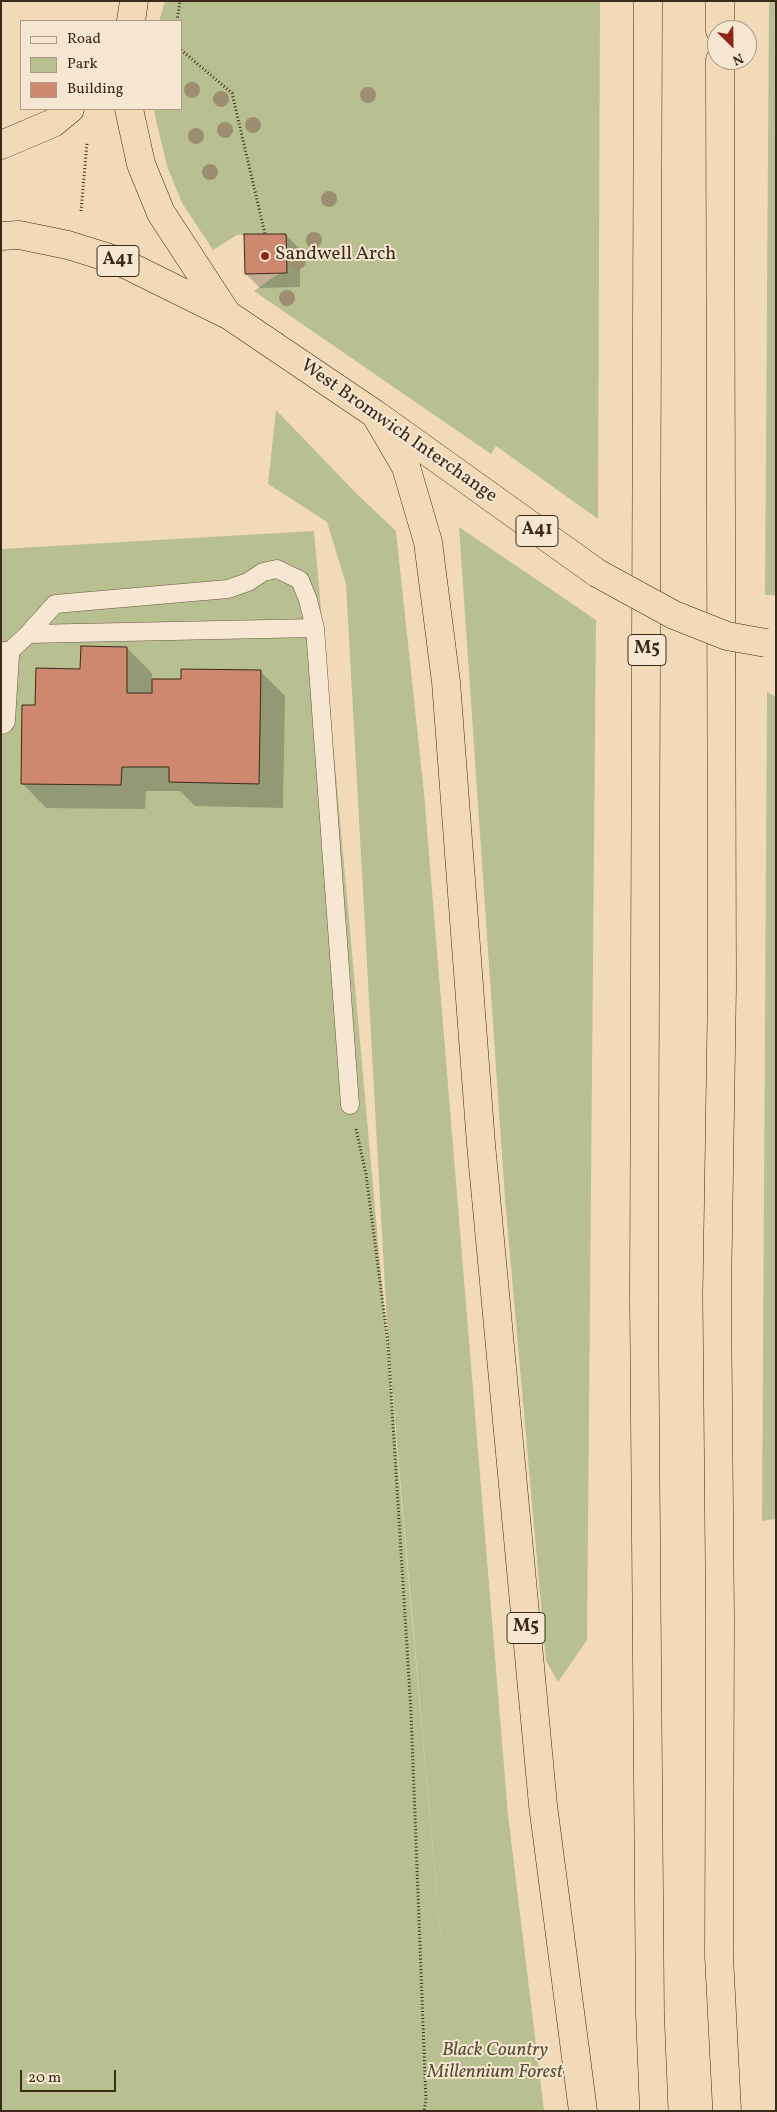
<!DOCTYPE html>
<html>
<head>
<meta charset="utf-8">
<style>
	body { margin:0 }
	#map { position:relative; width:777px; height:2112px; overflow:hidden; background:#f2dab9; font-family:Vollkorn,serif }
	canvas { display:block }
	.frame { position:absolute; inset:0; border:2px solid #3a2b17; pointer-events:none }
	.legend { position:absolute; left:20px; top:20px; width:162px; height:90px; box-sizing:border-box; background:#f7e7d2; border:1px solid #ab9c87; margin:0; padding:6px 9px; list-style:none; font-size:15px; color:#3a2b17 }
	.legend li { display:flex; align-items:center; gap:10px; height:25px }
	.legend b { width:25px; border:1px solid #ab9c87 }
	.north { position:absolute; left:707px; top:20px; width:50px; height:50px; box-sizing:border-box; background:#f7e7d2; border:1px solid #ab9c87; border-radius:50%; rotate:157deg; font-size:14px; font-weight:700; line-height:20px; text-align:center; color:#3a2b17 }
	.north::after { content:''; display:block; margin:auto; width:18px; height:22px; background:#8f2418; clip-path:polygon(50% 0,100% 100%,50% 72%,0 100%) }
	.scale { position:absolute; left:20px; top:2070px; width:96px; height:22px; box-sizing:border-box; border:2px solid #3a2b17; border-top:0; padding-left:6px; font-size:15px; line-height:18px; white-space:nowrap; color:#3a2b17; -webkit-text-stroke:4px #f7e7d2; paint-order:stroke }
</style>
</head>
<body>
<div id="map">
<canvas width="777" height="2112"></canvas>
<div class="frame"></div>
<ul class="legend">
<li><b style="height:6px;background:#f7e7d2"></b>Road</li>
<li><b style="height:14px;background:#b8c091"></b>Park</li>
<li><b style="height:14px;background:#ce886f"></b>Building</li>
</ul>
<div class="north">N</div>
<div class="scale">20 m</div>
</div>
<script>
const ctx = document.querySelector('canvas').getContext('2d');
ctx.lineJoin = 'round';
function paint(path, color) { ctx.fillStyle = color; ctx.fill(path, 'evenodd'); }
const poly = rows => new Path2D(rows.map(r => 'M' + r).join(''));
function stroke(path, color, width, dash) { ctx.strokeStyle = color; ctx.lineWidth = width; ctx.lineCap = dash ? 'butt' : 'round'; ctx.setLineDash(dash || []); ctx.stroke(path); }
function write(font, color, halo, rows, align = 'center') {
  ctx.font = font + ' Vollkorn,serif'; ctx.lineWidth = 4; ctx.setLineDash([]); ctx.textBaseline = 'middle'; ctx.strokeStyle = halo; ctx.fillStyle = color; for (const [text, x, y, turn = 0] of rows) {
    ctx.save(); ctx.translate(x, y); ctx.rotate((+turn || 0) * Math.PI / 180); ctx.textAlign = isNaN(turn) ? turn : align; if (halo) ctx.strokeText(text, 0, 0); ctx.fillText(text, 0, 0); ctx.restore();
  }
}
paint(poly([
	[165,1,600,1,598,519,496,446,491,454,254,291,278,274,287,273,286,234,237,235,213,250,182,203,167,166,155,116,154,109,181,109,181,21,159,21],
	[769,1,776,1,776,595,765,595],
	[276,410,356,493,396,531,424,793,508,1815,544,2111,1,2111,1,549,314,531,449,2029,388,1343,346,584,327,522,268,484],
	[459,527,596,620,587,1640,558,1682,546,1661,505,1199],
	[767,692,776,697,776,1519,762,1521]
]), '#b8c091');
paint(poly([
	[286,235,300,249,300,287,260,288,246,274],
	[127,648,152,673,152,680,182,680,260,671,285,696,283,808,195,806,180,791,146,791,145,809,46,808,22,783,36,706,81,670]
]), '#0003');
const building = poly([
	[244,234,286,234,287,273,245,274,244,234],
	[81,646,127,647,127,693,152,693,152,679,181,679,181,669,261,670,259,784,169,782,169,767,122,767,121,785,21,784,22,705,35,705,36,668,80,669,81,646]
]);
paint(building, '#ce886f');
stroke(building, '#3a2b17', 1);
const lane = poly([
	[28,634,55,604,228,589,248,582,263,572,277,569,300,580,308,600,315,628,350,1105],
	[5,656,28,634,315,628]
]);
const street = poly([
	[1,720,5,656]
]);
const highway = poly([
	[648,1,644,1299,650,2014,654,2111],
	[131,21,134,1],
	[720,30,720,1],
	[720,60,722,988,717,1294,720,1619,719,1956,727,2111],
	[129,109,141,164,161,213,227,314,375,414,597,573],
	[1,145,53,123,70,109],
	[1,236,19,235,68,245,119,261,226,314],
	[375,414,406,467,428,542,446,682,481,1144,543,1805,583,2111]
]);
stroke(lane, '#685740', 19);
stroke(street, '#685740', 29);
stroke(highway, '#3a2b17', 29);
stroke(poly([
	[177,21,180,1],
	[181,50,232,93,265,234],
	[81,211,87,143],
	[356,1129,366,1174,388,1343,411,1712,426,2101,424,2111]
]), '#3a2b17', 3, [1, 2.5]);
stroke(lane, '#f7e7d2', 18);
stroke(street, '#f7e7d2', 28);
stroke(highway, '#f2dab9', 28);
const highwayBridge = poly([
	[597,573,674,615,727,636,766,643]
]);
stroke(highwayBridge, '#3a2b17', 29, []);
stroke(highwayBridge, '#f2dab9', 28);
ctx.fillStyle = '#9e8e71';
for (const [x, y] of [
	[192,90],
	[368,95],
	[221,99],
	[253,125],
	[225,130],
	[196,136],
	[210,172],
	[329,199],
	[314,240],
	[298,261],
	[287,298]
]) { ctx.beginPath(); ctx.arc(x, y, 8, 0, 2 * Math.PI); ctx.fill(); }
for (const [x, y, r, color] of [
	[265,256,5,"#8f2418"]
]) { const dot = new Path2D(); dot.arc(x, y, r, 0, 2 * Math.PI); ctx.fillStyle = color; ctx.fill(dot); stroke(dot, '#f7e7d2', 2); }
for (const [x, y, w] of [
	[118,261,42],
	[537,531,42],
	[647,650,38],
	[526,1628,38]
]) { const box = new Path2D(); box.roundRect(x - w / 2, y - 15.5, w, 31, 4); ctx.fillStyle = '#f7e7d2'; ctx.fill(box); stroke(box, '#3a2b17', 1); }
write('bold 18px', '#3a2b17', null, [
	["A41",118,261],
	["A41",537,531],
	["M5",647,650],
	["M5",526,1628]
]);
write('19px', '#3a2b17', '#f7e7d2', [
	["Sandwell Arch",275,256]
], 'left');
write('19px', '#3a2b17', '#f7e7d2', [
	["West Bromwich Interchange",398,432,35]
]);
write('italic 19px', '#5a5036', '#f7e7d2', [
	["Black Country",495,2052],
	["Millennium Forest",495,2074]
]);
</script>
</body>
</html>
